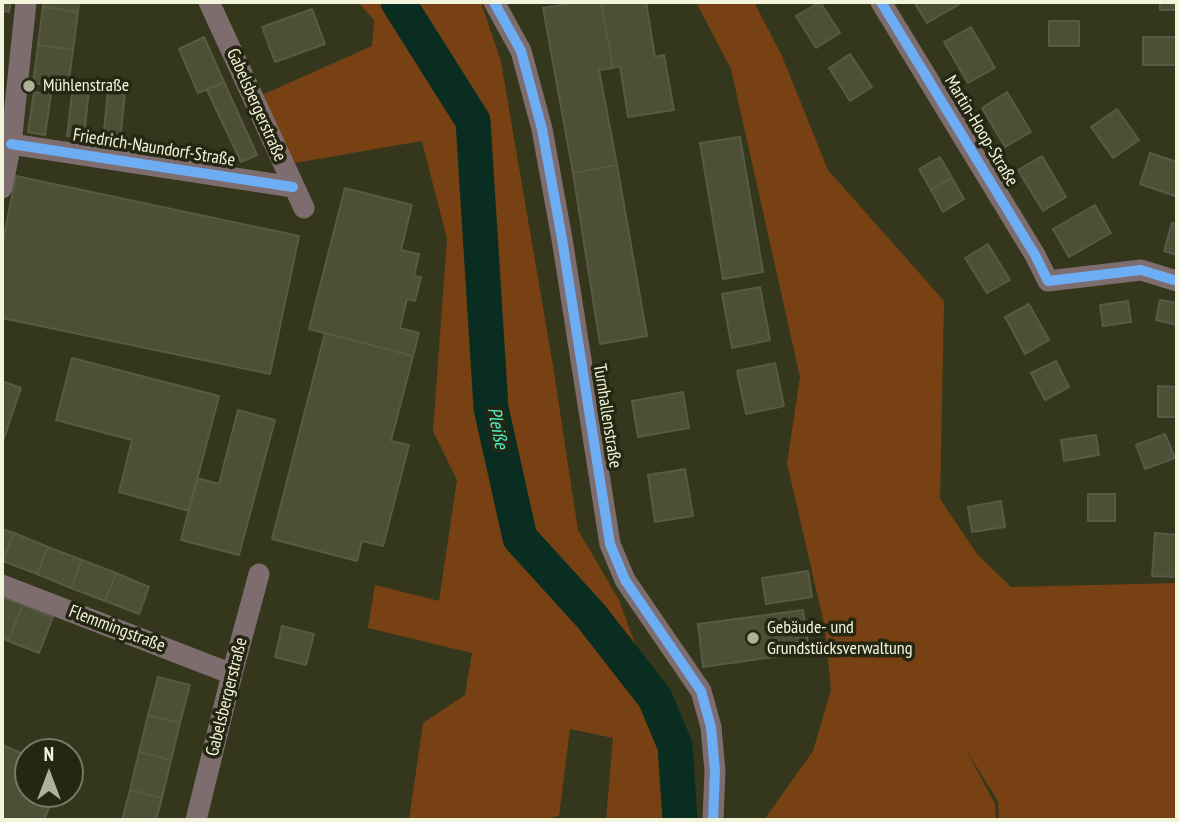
<!DOCTYPE html>
<html>
<head>
<meta charset="utf-8">
<style>
	body { margin:0 }
	#map { position:relative; width:1179px; height:822px; overflow:hidden; background:#35371c; font-family:"PT Sans Narrow",sans-serif }
	canvas { display:block }
	.frame { position:absolute; inset:0; border:4px solid #f2f5db; pointer-events:none }
	.north { position:absolute; left:14px; top:738px; width:70px; height:70px; box-sizing:border-box; background:#252713; border:2px solid #777963; border-radius:50%; rotate:0deg; font-size:19px; font-weight:700; line-height:28px; text-align:center; color:#f2f5db }
	.north::after { content:''; display:block; margin:auto; width:24px; height:32px; background:#b0b298; clip-path:polygon(50% 0,100% 100%,50% 72%,0 100%) }
</style>
</head>
<body>
<div id="map">
<canvas width="1179" height="822"></canvas>
<div class="frame"></div>
<div class="north">N</div>
</div>
<script>
const ctx = document.querySelector('canvas').getContext('2d');
ctx.lineJoin = 'round';
function paint(path, color) { ctx.fillStyle = color; ctx.fill(path, 'evenodd'); }
const poly = rows => new Path2D(rows.map(r => 'M' + r).join(''));
function stroke(path, color, width, dash) { ctx.strokeStyle = color; ctx.lineWidth = width; ctx.lineCap = dash ? 'butt' : 'round'; ctx.setLineDash(dash || []); ctx.stroke(path); }
function write(font, color, halo, rows, align = 'center') {
  ctx.font = font + ' "PT Sans Narrow",sans-serif'; ctx.lineWidth = 7; ctx.setLineDash([]); ctx.textBaseline = 'middle'; ctx.strokeStyle = halo; ctx.fillStyle = color; for (const [text, x, y, turn = 0] of rows) {
    ctx.save(); ctx.translate(x, y); ctx.rotate((+turn || 0) * Math.PI / 180); ctx.textAlign = isNaN(turn) ? turn : align; if (halo) ctx.strokeText(text, 0, 0); ctx.fillText(text, 0, 0); ctx.restore();
  }
}
paint(poly([
	[358,2,481,2,501,62,553,366,578,530,619,600,655,698,675,746,680,820,606,820,613,738,570,729,559,816,538,820,409,820,423,723,465,695,472,653,368,628,375,585,439,601,457,480,433,431,447,239,422,141,283,165,253,99,372,46,374,20],
	[696,2,754,2,782,56,828,170,944,301,940,499,977,554,1011,587,1177,583,1177,820,999,820,998,801,966,750,995,804,996,820,764,820,813,751,831,690,825,628,787,463,800,377,731,69]
]), '#774113');
stroke(poly([
	[398,2,473,121,491,408,520,538,591,616,655,698,675,746,680,820]
]), '#0a2d22', 35);
const building = poly([
	[2,2,11,2,9,12,2,11,2,2],
	[44,2,79,2,78,12,43,7,44,2],
	[579,2,601,2,613,68,599,70,617,165,573,173,543,8,579,2],
	[601,2,646,2,655,57,664,55,674,110,628,117,620,66,613,68,601,2],
	[820,2,840,33,816,48,796,16,820,2],
	[914,2,963,2,927,23,914,2],
	[1160,2,1177,2,1177,13,1177,10,1160,10,1160,2],
	[43,7,78,12,73,50,38,45,43,7],
	[312,9,325,44,275,62,262,27,312,9],
	[1049,21,1079,21,1079,46,1049,46,1049,21],
	[971,27,995,68,968,83,944,42,971,27],
	[204,37,224,82,198,93,179,49,204,37],
	[1143,37,1176,37,1176,65,1143,65,1143,37],
	[38,45,73,50,68,88,33,83,38,45],
	[850,54,872,87,850,101,829,68,850,54],
	[224,82,257,155,241,162,207,90,224,82],
	[73,86,89,88,84,138,67,136,73,86],
	[108,91,125,93,120,142,103,140,108,91],
	[34,92,51,94,45,135,28,132,34,92],
	[1007,92,1031,132,1005,147,982,108,1007,92],
	[1117,109,1139,140,1113,158,1091,127,1117,109],
	[740,137,763,272,723,279,700,143,740,137],
	[1150,153,1177,162,1177,187,1175,196,1140,184,1150,153],
	[1042,156,1066,197,1043,211,1018,170,1042,156],
	[940,157,952,178,931,190,919,169,940,157],
	[617,165,647,336,600,344,573,173,617,165],
	[16,176,299,236,270,374,2,318,2,246,16,176],
	[952,178,964,199,943,212,931,190,952,178],
	[345,188,412,205,401,250,419,254,414,276,421,277,415,301,407,299,400,328,419,333,413,356,309,329,345,188],
	[1095,205,1111,233,1069,257,1053,229,1095,205],
	[1172,223,1177,224,1177,255,1164,251,1172,223],
	[988,244,1010,280,987,293,965,258,988,244],
	[760,287,770,340,732,348,722,294,760,287],
	[1160,300,1177,303,1177,325,1156,320,1160,300],
	[1128,301,1131,322,1103,326,1100,305,1128,301],
	[1029,304,1049,340,1025,354,1005,317,1029,304],
	[325,333,413,356,391,441,409,445,383,546,362,541,357,561,272,539,325,333],
	[72,358,219,396,189,511,119,492,132,440,56,420,72,358],
	[1056,361,1069,387,1045,400,1031,373,1056,361],
	[775,363,784,406,746,414,737,371,775,363],
	[2,381,21,388,2,444,2,381],
	[1158,386,1177,387,1177,417,1158,417,1158,386],
	[683,392,689,428,638,437,632,401,683,392],
	[238,410,275,420,239,555,181,540,197,478,219,484,238,410],
	[1165,434,1175,458,1145,469,1136,445,1165,434],
	[1096,435,1099,455,1064,461,1061,440,1096,435],
	[685,469,693,516,655,522,648,475,685,469],
	[1088,494,1115,494,1115,521,1088,521,1088,494],
	[1001,501,1005,527,972,532,968,507,1001,501],
	[2,529,14,533,3,561,2,560,2,529],
	[14,533,48,547,37,574,3,561,14,533],
	[1155,533,1177,535,1177,577,1152,576,1155,533],
	[48,547,82,560,71,588,37,574,48,547],
	[82,560,116,573,105,601,71,588,82,560],
	[808,571,812,597,766,604,762,578,808,571],
	[116,573,149,587,139,614,105,601,116,573],
	[2,597,23,605,8,641,2,638,2,597],
	[23,605,53,617,39,653,8,641,23,605],
	[803,610,809,652,703,667,698,624,803,610],
	[282,626,314,634,306,665,275,657,282,626],
	[158,677,190,685,180,723,148,715,158,677],
	[148,715,180,723,171,760,139,752,148,715],
	[2,745,28,756,28,794,55,794,44,820,2,820,2,745],
	[139,752,171,760,162,798,130,790,139,752],
	[130,790,162,798,156,820,122,820,130,790]
]);
paint(building, '#4e5036');
stroke(building, '#585a45', 2);
stroke(poly([
	[209,2,304,208],
	[494,2,521,51,542,129,562,239,610,544,625,580,701,691,711,727,715,771,713,820],
	[881,2,1035,255,1048,281,1141,270,1177,281],
	[11,144,293,187],
	[2,188,11,144,26,2],
	[2,585,232,674],
	[196,820,232,674,259,574]
]), '#7d6d6f', 21);
stroke(poly([
	[494,2,521,51,542,129,562,239,610,544,625,580,701,691,711,727,715,771,713,820],
	[881,2,1035,255,1048,281,1141,270,1177,281],
	[11,144,293,187]
]), '#6dadf4', 10);
for (const [x, y, r, color] of [
	[29,86,7,"#b0b298"],
	[753,638,7,"#b0b298"]
]) { const dot = new Path2D(); dot.arc(x, y, r, 0, 2 * Math.PI); ctx.fillStyle = color; ctx.fill(dot); stroke(dot, '#252713', 2.5); }
write('18px', '#f2f5db', '#252713', [
	["Mühlenstraße",43,86],
	["Gebäude- und",767,628],
	["Grundstücksverwaltung",767,649]
], 'left');
write('18px', '#f2f5db', '#252713', [
	["Gabelsbergerstraße",256,105,66],
	["Martin-Hoop-Straße",981,131,59],
	["Friedrich-Naundorf-Straße",154,148,9],
	["Turnhallenstraße",607,416,81],
	["Flemmingstraße",117,629,21],
	["Gabelsbergerstraße",227,697,-76]
]);
write('italic 19px', '#4fefc8', '#252713', [
	["Pleiße",497,428,79]
]);
</script>
</body>
</html>
